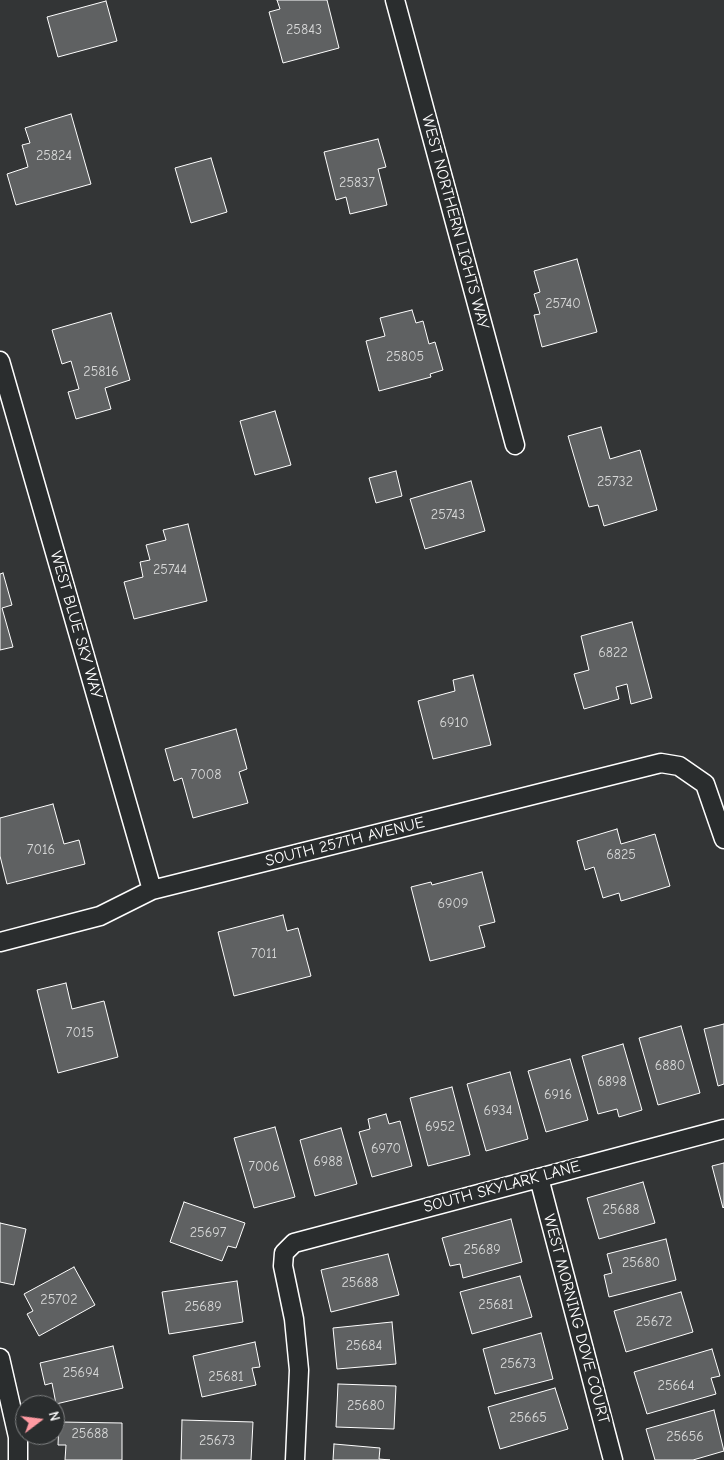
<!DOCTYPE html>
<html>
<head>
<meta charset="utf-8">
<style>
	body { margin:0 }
	#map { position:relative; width:724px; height:1460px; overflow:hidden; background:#333536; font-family:"Comic Neue",sans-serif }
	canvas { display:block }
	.north { position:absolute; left:15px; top:1395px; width:50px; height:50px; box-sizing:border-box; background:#2a2d2e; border:1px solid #7f8182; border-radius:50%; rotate:75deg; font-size:14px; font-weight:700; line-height:20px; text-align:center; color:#fff }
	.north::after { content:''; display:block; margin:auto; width:18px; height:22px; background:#ff9aa2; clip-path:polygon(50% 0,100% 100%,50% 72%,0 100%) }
</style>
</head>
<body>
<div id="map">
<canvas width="724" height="1460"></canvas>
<div class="north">N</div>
</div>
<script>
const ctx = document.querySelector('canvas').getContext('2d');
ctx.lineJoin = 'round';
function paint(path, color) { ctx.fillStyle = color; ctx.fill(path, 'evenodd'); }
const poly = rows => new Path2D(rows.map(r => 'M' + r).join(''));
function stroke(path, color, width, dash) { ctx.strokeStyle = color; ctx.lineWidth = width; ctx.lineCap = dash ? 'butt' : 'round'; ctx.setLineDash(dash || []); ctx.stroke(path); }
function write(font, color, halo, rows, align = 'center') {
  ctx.font = font + ' "Comic Neue",sans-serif'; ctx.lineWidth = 5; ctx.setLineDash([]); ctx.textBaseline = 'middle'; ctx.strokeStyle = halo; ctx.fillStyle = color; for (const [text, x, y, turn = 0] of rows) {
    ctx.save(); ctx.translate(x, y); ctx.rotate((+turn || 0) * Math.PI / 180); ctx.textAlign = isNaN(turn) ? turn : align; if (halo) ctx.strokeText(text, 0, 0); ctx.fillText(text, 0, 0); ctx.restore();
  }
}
const building = poly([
	[277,0,327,0,339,48,283,63,269,12,280,9,277,0],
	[106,1,117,41,58,57,47,17,106,1],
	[71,114,91,184,16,205,7,174,28,167,22,145,30,143,25,128,71,114],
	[378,139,386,167,378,169,387,205,350,214,346,197,336,200,324,152,378,139],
	[211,158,227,212,191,223,175,168,211,158],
	[577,259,597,332,542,347,534,315,540,314,534,294,540,292,534,271,577,259],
	[412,310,416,323,423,321,429,344,435,342,443,370,430,374,431,377,379,391,366,341,385,336,380,318,412,310],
	[111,313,130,380,105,388,111,409,76,419,68,392,79,389,71,361,62,364,52,330,111,313],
	[275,411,291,465,255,475,240,421,275,411],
	[601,427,610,459,640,450,657,510,604,526,598,505,589,507,568,436,601,427],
	[396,471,402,496,376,503,369,478,396,471],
	[471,481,485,531,425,549,410,499,471,481],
	[188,524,207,601,134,619,124,582,143,577,140,562,150,560,146,545,166,540,163,530,188,524],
	[3,573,12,605,2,608,13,647,0,650,0,574,3,573],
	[632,622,652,698,631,704,627,684,616,687,619,699,584,709,574,674,589,670,581,636,632,622],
	[473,675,491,745,433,759,418,701,455,691,453,680,473,675],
	[236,729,247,769,239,772,248,803,193,818,182,778,174,781,165,749,236,729],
	[53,804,64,844,79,840,85,864,7,884,0,856,0,818,53,804],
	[617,829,621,844,655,834,670,886,621,901,619,893,603,898,594,867,585,870,577,841,617,829],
	[482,872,495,922,479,926,485,947,430,961,411,887,431,882,432,885,482,872],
	[283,915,287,931,298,928,311,976,234,996,218,932,283,915],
	[66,983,72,1009,104,1001,118,1057,58,1073,37,990,66,983],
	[724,1024,724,1084,718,1086,704,1029,724,1024],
	[681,1026,700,1093,658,1105,639,1038,681,1026],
	[623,1044,642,1110,619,1117,617,1109,598,1114,582,1056,623,1044],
	[570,1059,588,1120,546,1132,528,1071,570,1059],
	[510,1072,528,1139,486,1151,467,1084,510,1072],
	[452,1087,470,1155,428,1166,410,1098,452,1087],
	[386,1114,389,1124,400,1121,412,1166,372,1177,359,1132,370,1129,368,1119,386,1114],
	[275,1127,295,1197,254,1208,234,1138,275,1127],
	[341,1128,357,1184,315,1196,300,1140,341,1128],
	[724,1163,724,1207,723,1208,712,1166,724,1163],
	[643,1182,655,1223,599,1239,587,1198,643,1182],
	[184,1202,245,1223,236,1248,228,1246,222,1261,170,1242,184,1202],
	[511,1219,522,1262,463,1278,460,1264,450,1266,442,1238,511,1219],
	[0,1223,26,1229,14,1285,0,1282,0,1223],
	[666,1239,676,1280,609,1297,604,1275,612,1273,607,1254,666,1239],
	[388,1254,399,1295,331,1312,321,1270,388,1254],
	[74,1267,95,1305,39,1336,27,1314,33,1311,24,1294,74,1267],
	[520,1276,532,1317,472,1334,460,1292,520,1276],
	[237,1281,243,1322,169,1334,162,1292,237,1281],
	[681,1292,693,1332,626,1352,614,1311,681,1292],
	[392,1322,396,1364,337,1369,333,1328,392,1322],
	[541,1333,553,1379,495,1394,483,1349,541,1333],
	[255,1342,260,1367,252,1368,256,1385,202,1397,193,1356,255,1342],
	[113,1346,123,1388,56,1404,52,1383,45,1385,40,1363,113,1346],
	[712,1349,720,1376,711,1378,716,1394,647,1414,634,1372,712,1349],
	[338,1384,396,1386,394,1429,336,1427,338,1384],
	[555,1388,568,1429,500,1449,488,1407,555,1388],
	[714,1410,724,1451,693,1460,655,1460,646,1429,714,1410],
	[182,1420,253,1422,251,1460,181,1460,182,1420],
	[59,1422,122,1423,122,1460,65,1460,66,1445,58,1445,59,1422],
	[334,1444,380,1448,379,1459,390,1460,333,1460,334,1444]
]);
paint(building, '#5f6162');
stroke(building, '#fff', 1);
const minor = poly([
	[395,0,515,445],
	[0,361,152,890],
	[0,942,100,916,152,890,661,763,679,766,705,784,724,839],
	[539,1178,613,1460],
	[0,1358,18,1437,18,1460],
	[295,1460,299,1370,294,1319,283,1266,284,1253,294,1243,724,1129]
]);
stroke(minor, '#fff', 21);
stroke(minor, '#2a2d2e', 18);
write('14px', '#d7d8d8', null, [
	["25843",304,30],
	["25824",54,156],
	["25837",357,183],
	["25740",563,304],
	["25805",405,357],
	["25816",101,372],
	["25732",615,482],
	["25743",448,515],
	["25744",170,570],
	["6822",613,653],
	["6910",454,723],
	["7008",206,775],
	["7016",41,850],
	["6825",621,855],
	["6909",453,904],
	["7011",264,954],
	["7015",80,1033],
	["6880",670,1066],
	["6898",612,1082],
	["6916",558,1095],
	["6934",498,1111],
	["6952",440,1127],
	["6970",386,1149],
	["6988",328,1162],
	["7006",264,1167],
	["25688",621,1210],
	["25697",208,1233],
	["25689",482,1250],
	["25680",641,1263],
	["25688",360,1283],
	["25702",59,1300],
	["25681",496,1305],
	["25689",203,1307],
	["25672",654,1322],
	["25684",364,1346],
	["25673",518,1364],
	["25694",81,1373],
	["25681",226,1377],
	["25664",676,1386],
	["25680",366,1406],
	["25665",528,1418],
	["25688",90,1434],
	["25656",685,1437],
	["25673",217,1441]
]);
write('16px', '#fff', '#2a2d2e', [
	["WEST NORTHERN LIGHTS WAY",455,222,75],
	["WEST BLUE SKY WAY",76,625,74],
	["SOUTH 257TH AVENUE",345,842,-14],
	["SOUTH SKYLARK LANE",502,1187,-15],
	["WEST MORNING DOVE COURT",576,1319,75]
]);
</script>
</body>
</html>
